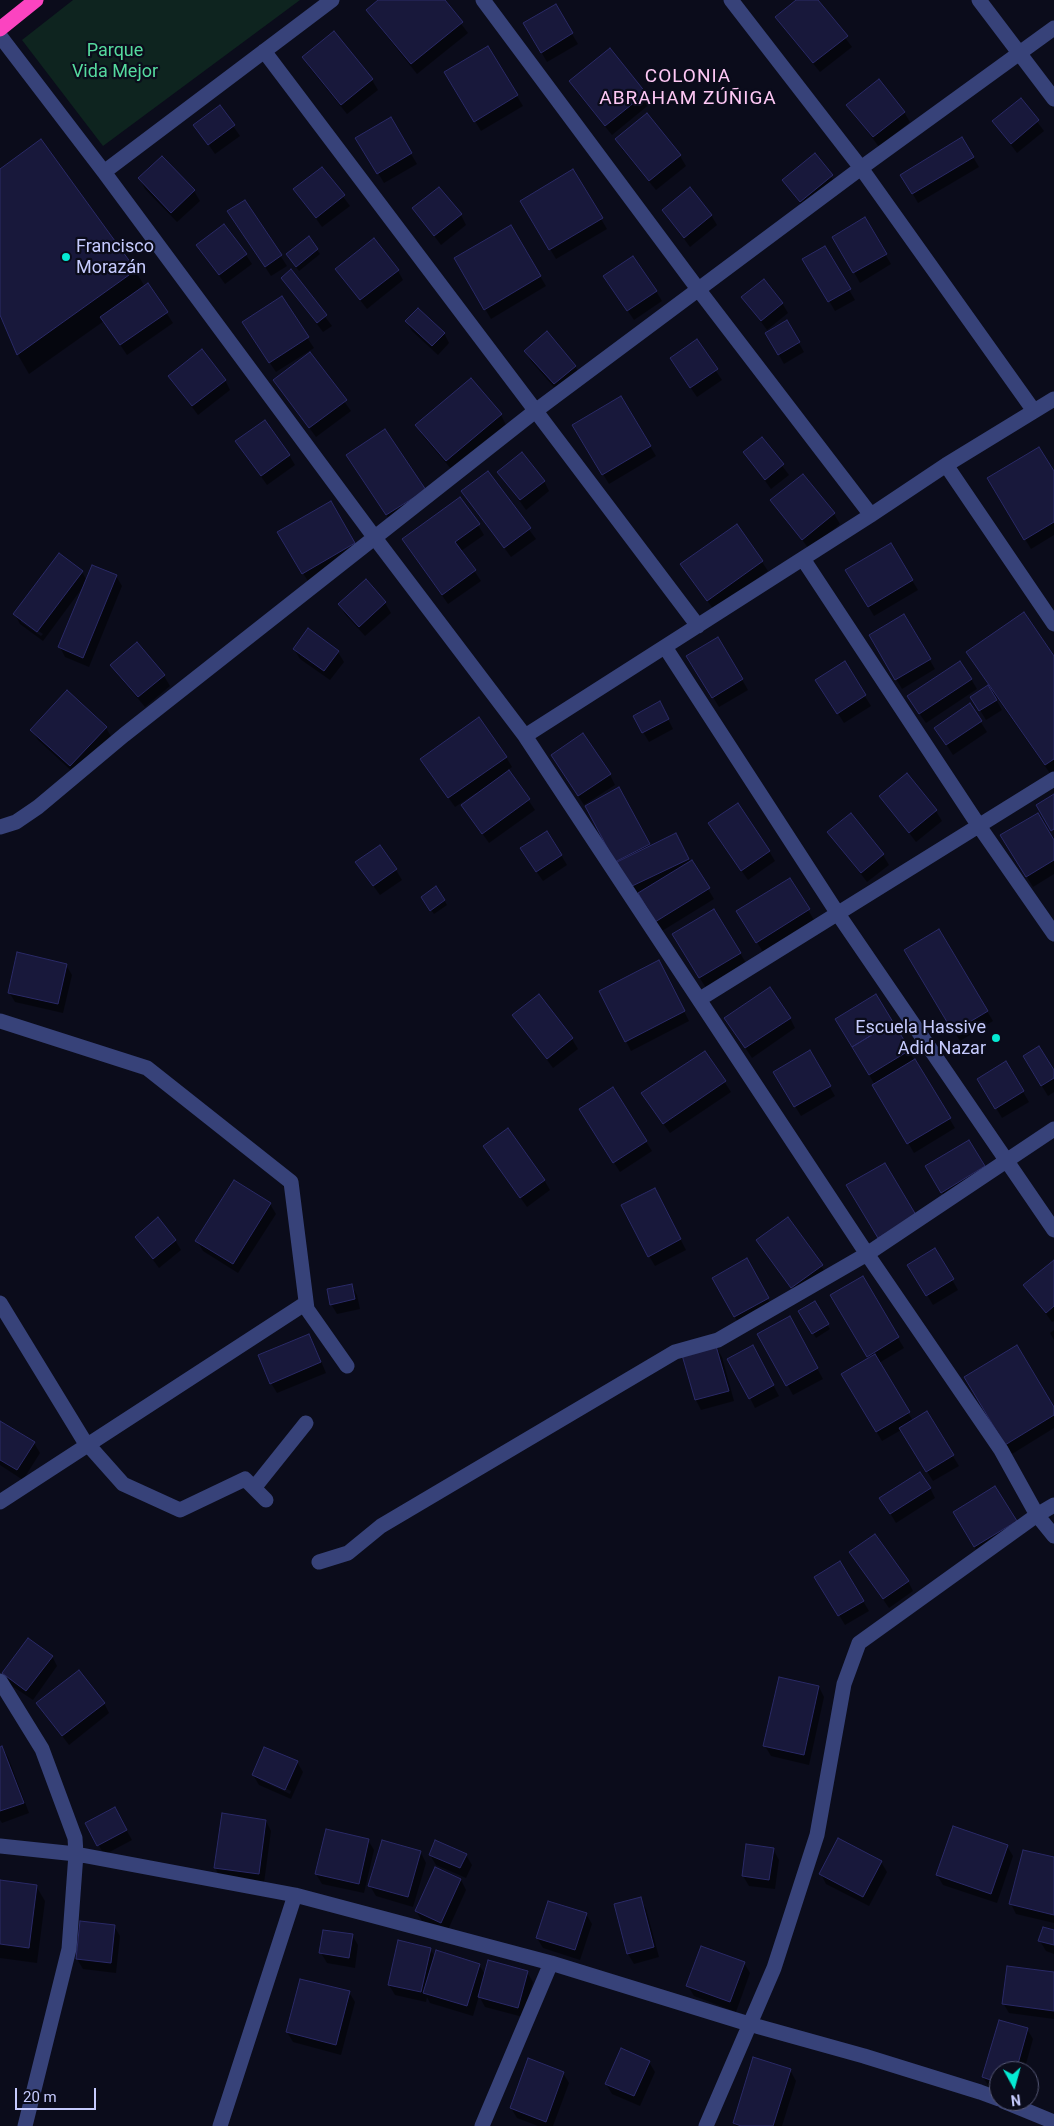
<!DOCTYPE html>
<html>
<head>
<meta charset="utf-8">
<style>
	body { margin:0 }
	#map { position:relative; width:1054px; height:2126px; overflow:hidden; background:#0b0c1b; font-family:Roboto,sans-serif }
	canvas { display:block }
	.north { position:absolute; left:989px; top:2061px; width:50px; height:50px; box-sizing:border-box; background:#0b0c1b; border:1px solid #565876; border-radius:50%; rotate:173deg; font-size:14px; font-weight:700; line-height:20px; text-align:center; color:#c6cbfe }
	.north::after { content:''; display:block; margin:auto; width:18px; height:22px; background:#05ead3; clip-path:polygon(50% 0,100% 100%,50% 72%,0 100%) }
	.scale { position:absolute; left:15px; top:2088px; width:81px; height:22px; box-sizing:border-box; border:2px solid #c6cbfe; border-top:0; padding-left:6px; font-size:15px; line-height:18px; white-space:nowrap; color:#c6cbfe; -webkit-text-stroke:4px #0b0c1b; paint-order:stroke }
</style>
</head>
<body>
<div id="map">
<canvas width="1054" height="2126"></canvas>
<div class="north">N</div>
<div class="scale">20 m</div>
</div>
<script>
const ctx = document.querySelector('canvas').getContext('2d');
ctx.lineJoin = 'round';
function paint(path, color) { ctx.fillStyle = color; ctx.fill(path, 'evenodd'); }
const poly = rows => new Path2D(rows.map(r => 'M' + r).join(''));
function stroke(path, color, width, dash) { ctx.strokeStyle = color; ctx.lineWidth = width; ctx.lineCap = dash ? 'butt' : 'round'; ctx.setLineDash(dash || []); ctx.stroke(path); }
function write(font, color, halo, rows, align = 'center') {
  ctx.font = font + ' Roboto,sans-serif'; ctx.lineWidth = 4.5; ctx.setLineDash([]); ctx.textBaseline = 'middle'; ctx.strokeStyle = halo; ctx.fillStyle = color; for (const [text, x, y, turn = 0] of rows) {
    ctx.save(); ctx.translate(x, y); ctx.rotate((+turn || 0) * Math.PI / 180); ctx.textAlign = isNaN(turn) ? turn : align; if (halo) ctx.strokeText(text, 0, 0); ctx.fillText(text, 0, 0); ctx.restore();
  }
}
paint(poly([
	[73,0,300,0,103,146,22,40]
]), '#0e241f');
paint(poly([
	[380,0,443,0,468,33,417,74,374,20,368,10],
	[798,0,817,0,852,47,820,72,783,27,777,17],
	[555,6,578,44,547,62,525,24],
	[334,33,372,80,378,90,347,114,309,67,304,57],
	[488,48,523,106,481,131,446,73],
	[571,81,645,93,651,103,612,135,576,91],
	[1021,100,1044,131,1017,153,994,122],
	[848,105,904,112,910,122,879,147],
	[220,107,240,136,215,154,195,125],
	[646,115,680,156,686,166,656,190,622,149,616,139],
	[390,119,417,164,384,183,357,138],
	[962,139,979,167,918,203,902,175],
	[815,155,838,186,806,211,783,180],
	[162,157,194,191,200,201,177,222,145,189,140,179],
	[322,168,350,206,322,227,295,189],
	[0,170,135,270,145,287,148,285,173,323,127,355,104,321,29,374,18,355,0,312],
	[572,170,607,229,556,259,521,201],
	[245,201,287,266,271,276,235,221],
	[414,209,461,215,466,225,441,245],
	[663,210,711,215,717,225,690,247],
	[864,219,891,264,860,283,834,237],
	[510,226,546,286,491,319,456,259],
	[308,238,320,254,299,271,290,259],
	[198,246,246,255,252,264,225,284],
	[824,248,855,300,835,311,804,259],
	[336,269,398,271,403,280,367,309],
	[291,271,332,326,323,332,282,278],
	[611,286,656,291,662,301,634,320],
	[743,297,782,303,788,313,767,330],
	[281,298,314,348,276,372,249,332],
	[406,321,444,333,449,343,438,355,412,331],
	[787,322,804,352,784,364,767,334],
	[696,341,722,380,697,397,677,368],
	[525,351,575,366,581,376,560,394,531,361],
	[310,354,351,411,316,437,274,380],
	[169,376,225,380,230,390,198,415],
	[621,398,656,456,609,484,574,426],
	[501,415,506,425,452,470,423,436,417,426],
	[762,439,789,475,771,489,744,452],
	[243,451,289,455,295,465,267,485],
	[353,465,424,490,393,525],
	[499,472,544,481,549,491,526,510],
	[487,473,536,539,511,557,463,492],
	[1054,474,1054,535,1031,549,989,479],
	[803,475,834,514,840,524,809,549,772,500],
	[330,503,360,553,309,583,279,533],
	[478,525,484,535,461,551,481,581,448,604,403,539],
	[890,545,918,590,874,616,847,570],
	[762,562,768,571,714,610,688,574],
	[82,572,87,581,116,576,122,586,89,667,65,657,60,647,83,587,43,641,20,624,15,614],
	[21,619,43,634,41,636,21,622],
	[366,581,385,603,391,613,365,636,345,614,339,604],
	[904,616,935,669,902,689,870,635],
	[718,638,748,690,719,707,688,656],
	[294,649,338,652,344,662,330,680,300,659],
	[968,652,1054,658,1054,779,995,695,994,696,1002,710,986,720,972,697,989,686],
	[844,663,871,706,844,723,823,690],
	[112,665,164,676,170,686,145,707,118,675],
	[971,679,977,689,926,723,914,706],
	[970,705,987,732,953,755,942,738],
	[665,713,673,729,649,742,643,732],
	[106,728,112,738,76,775,38,740,32,730],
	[506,757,512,767,508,770,535,810,489,843,462,805,477,795,476,793,455,807,428,769],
	[558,765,610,775,615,785,584,805],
	[907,775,936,811,942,821,916,842,881,796],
	[624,799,651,847,682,845,690,862,692,862,714,899,662,931,640,895,637,897,616,861],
	[829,832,883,855,889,865,867,882],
	[716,834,769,851,775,861,748,880],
	[1002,836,1054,842,1054,874,1033,887],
	[561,855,567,865,543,881,527,858],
	[396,870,402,880,380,895,363,872],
	[790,879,814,920,763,952,744,921],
	[444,900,447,905,434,914,425,902],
	[938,931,993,1021,960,1041,906,950],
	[679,945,740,953,746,963,706,988],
	[66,965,72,975,63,1013,15,1002,9,992],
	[664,972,689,1021,631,1051,626,1041],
	[876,996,955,1128,914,1153,837,1019],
	[514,1015,572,1039,578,1049,553,1068],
	[790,1018,795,1028,752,1058,732,1028],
	[705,1052,731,1092,670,1133,649,1104],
	[809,1052,835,1096,801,1116,774,1072],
	[1024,1057,1054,1072,1054,1092,1048,1096],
	[1006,1063,1029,1102,1002,1118,979,1079],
	[612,1089,652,1151,620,1172,586,1119],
	[968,1141,989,1177,948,1202,926,1166],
	[484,1146,544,1180,550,1190,527,1207],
	[660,1200,686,1250,655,1266,649,1256],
	[270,1204,276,1214,238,1273,203,1251,197,1241],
	[788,1219,828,1276,798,1297,764,1250],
	[136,1237,175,1240,181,1250,159,1268],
	[935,1250,958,1290,933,1305,909,1265],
	[746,1260,773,1308,740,1326,713,1278],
	[1054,1262,1054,1321,1052,1322,1025,1285],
	[862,1278,904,1348,879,1363,913,1421,926,1413,959,1466,933,1481,901,1430,882,1441,842,1374,869,1359,832,1296],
	[351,1285,357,1295,360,1309,337,1314,331,1304],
	[814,1303,830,1329,816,1338,800,1311],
	[789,1318,823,1379,793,1395,759,1334],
	[1054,1330,1054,1340,1050,1333],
	[314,1345,326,1373,277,1393,271,1383],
	[716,1347,722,1357,734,1401,701,1410,696,1400],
	[758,1357,779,1396,755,1408,750,1398],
	[966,1377,1054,1409,1054,1428,1012,1454],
	[0,1422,34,1443,40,1453,23,1480,0,1465],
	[930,1488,935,1498,896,1523,887,1508],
	[995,1488,1021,1532,980,1556,954,1512],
	[851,1553,908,1581,913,1591,889,1608],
	[840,1563,869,1611,845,1625,816,1577],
	[52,1656,57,1666,33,1700,9,1684,3,1674],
	[819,1687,824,1697,809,1765,771,1756,765,1746],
	[104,1703,109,1713,69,1745,38,1704],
	[2,1747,8,1757,29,1813,2,1823,0,1820,0,1748],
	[297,1762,303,1772,291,1799,259,1785,253,1775],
	[260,1777,291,1791,290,1794,260,1780],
	[114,1808,132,1840,104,1855,87,1823],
	[266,1821,271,1831,264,1883,221,1878,215,1868],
	[368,1840,374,1850,364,1893,322,1884,316,1874],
	[383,1842,421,1853,426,1863,413,1907,376,1896,370,1886],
	[1007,1846,1013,1856,997,1903,943,1885,937,1875],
	[773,1849,779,1860,775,1889,749,1886,743,1876],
	[430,1855,466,1855,472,1865,466,1878,436,1865],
	[1054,1859,1054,1923,1016,1914,1011,1904],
	[881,1862,887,1872,869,1906,826,1884,821,1874],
	[436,1869,461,1880,466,1890,447,1932,422,1921,416,1911],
	[0,1881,36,1886,45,1901,37,1963,0,1958],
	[640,1899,646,1909,659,1957,634,1964,628,1954],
	[586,1914,592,1924,580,1960,543,1948,537,1938],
	[114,1926,120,1936,116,1973,83,1969,77,1959],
	[1054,1931,1054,1954,1046,1951,1040,1941],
	[352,1935,358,1945,355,1968,327,1963,321,1953],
	[430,1949,435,1957,479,1965,485,1974,527,1972,533,1982,523,2017,485,2007,479,1996,473,2016,430,2003,427,1997,426,2002,395,1995,389,1985],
	[744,1963,750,1973,736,2012,694,1996,688,1986],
	[1054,1973,1054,2019,1009,2013,1003,2003],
	[301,1980,349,1992,355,2002,341,2055,293,2042,287,2032],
	[1027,2029,1033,2039,1024,2071,999,2071,999,2091,989,2087,983,2077],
	[649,2062,655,2072,640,2106,612,2094,606,2084],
	[790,2070,796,2081,782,2126,736,2126,734,2123],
	[563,2073,569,2083,553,2126,538,2126,517,2118,511,2108]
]), '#0007');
const building = poly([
	[378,0,445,0,463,22,411,64,366,10,378,0],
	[796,0,818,0,848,36,813,63,775,17,796,0],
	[556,4,573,33,541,53,523,23,556,4],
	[334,31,373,79,341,105,302,57,334,31],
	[488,46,518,95,474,122,444,72,488,46],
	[610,48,646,93,605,126,569,81,610,48],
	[879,79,905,112,873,137,846,105,879,79],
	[1021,98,1039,120,1011,144,992,121,1021,98],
	[220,105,235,125,208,145,193,125,220,105],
	[647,113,681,155,649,181,615,139,647,113],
	[391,117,412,153,377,174,355,138,391,117],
	[962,137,974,157,912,194,900,175,962,137],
	[41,139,136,270,17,355,0,315,0,169,41,139],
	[815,153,833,175,800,202,782,180,815,153],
	[162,156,195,190,171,213,138,178,162,156],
	[322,167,345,195,316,218,293,189,322,167],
	[573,169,603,218,549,250,520,201,573,169],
	[439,187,462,214,434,236,412,208,439,187],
	[690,187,712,215,684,238,662,210,690,187],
	[245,200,282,255,265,267,227,211,245,200],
	[865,217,887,254,853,273,832,237,865,217],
	[224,224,247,254,219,275,196,245,224,224],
	[511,225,541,276,484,310,454,258,511,225],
	[309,236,318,249,296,267,286,254,309,236],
	[374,238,399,270,360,300,335,269,374,238],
	[825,246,851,289,828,302,802,259,825,246],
	[633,256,657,291,627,311,603,276,633,256],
	[291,269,327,315,317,323,281,278,291,269],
	[764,279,783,303,761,321,741,297,764,279],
	[148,283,168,312,120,345,100,317,148,283],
	[282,296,309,337,269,363,242,322,282,296],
	[418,308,445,333,432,346,405,321,418,308],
	[787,320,800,342,778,355,765,333,787,320],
	[547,331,576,366,554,384,524,351,547,331],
	[697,339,718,369,690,388,670,358,697,339],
	[202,349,226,380,192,406,168,376,202,349],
	[310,352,347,400,309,428,273,380,310,352],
	[471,378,502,414,446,461,415,425,471,378],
	[621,396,651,446,602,475,572,425,621,396],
	[265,420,290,455,261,476,235,441,265,420],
	[385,429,426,490,386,515,346,455,385,429],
	[762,437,784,464,765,480,743,452,762,437],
	[1039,447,1054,471,1054,522,1024,540,987,478,1039,447],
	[522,452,545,481,520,500,497,472,522,452],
	[488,471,531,528,504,548,461,491,488,471],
	[803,474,835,513,802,540,770,500,803,474],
	[460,497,480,524,455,542,476,570,442,595,402,539,460,497],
	[331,501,355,543,302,574,277,532,331,501],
	[737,524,763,561,707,601,680,564,737,524],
	[891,543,913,580,868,607,845,570,891,543],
	[59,553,83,571,37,632,13,614,59,553],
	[92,565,117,575,83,658,58,647,92,565],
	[366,579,386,602,359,627,338,604,366,579],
	[1024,612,1054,656,1054,759,1045,765,966,652,1024,612],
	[904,614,931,659,895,680,869,635,904,614],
	[308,628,339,651,324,671,293,649,308,628],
	[718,637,743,679,712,698,686,656,718,637],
	[137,642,165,675,138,697,110,665,137,642],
	[845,661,866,695,837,714,815,680,845,661],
	[960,661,972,679,919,714,907,696,960,661],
	[988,685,997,700,979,711,970,697,988,685],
	[67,690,107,727,70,766,30,730,67,690],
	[660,701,669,719,642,733,633,716,660,701],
	[970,703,982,721,946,745,934,728,970,703],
	[479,717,507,757,448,798,420,759,479,717],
	[583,733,611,774,578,796,551,755,583,733],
	[509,770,530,799,482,834,461,805,509,770],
	[907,773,937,810,909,833,879,796,907,773],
	[619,787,650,844,615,862,585,806,619,787],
	[1054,794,1054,829,1051,831,1036,805,1054,794],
	[738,803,770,851,741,871,708,823,738,803],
	[851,813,884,854,861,873,827,832,851,813],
	[1038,813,1054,840,1054,860,1026,877,1000,835,1038,813],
	[547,831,562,855,536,872,520,848,547,831],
	[676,833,689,859,630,887,617,862,676,833],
	[380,845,397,869,373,886,355,862,380,845],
	[692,860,710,888,655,922,638,893,692,860],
	[790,878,810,909,756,943,736,911,790,878],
	[436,886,445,900,430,911,421,897,436,886],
	[714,909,741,953,699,978,672,934,714,909],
	[939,929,988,1011,953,1032,904,950,939,929],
	[17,952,67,964,58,1004,8,993,17,952],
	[659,960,685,1011,625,1042,599,991,659,960],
	[770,987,791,1018,745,1048,724,1018,770,987],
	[539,994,573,1038,547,1059,512,1015,539,994],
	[876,994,893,1022,852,1047,835,1019,876,994],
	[893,1022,910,1050,869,1075,852,1047,893,1022],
	[1039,1046,1054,1070,1054,1078,1041,1086,1023,1056,1039,1046],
	[810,1050,831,1086,794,1107,773,1072,810,1050],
	[705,1051,726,1081,663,1124,641,1093,705,1051],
	[915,1059,951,1118,907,1144,872,1085,915,1059],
	[1006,1061,1024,1091,995,1109,977,1079,1006,1061],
	[613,1087,647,1141,613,1163,579,1109,613,1087],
	[508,1128,545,1180,520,1198,483,1146,508,1128],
	[969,1140,985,1166,941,1193,925,1166,969,1140],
	[885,1163,916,1215,878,1238,846,1185,885,1163],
	[234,1180,271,1203,233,1264,195,1241,234,1180],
	[655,1188,681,1239,648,1257,621,1205,655,1188],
	[158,1217,176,1240,153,1259,135,1237,158,1217],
	[788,1217,823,1265,791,1288,756,1240,788,1217],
	[935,1248,954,1279,926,1296,907,1265,935,1248],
	[747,1258,769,1298,734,1317,712,1278,747,1258],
	[1054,1260,1054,1306,1046,1313,1023,1285,1054,1260],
	[863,1276,899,1337,867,1357,830,1295,863,1276],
	[352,1284,355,1299,330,1305,327,1289,352,1284],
	[815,1301,829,1324,812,1334,798,1311,815,1301],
	[790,1316,818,1368,786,1386,757,1334,790,1316],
	[309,1334,321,1362,270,1384,258,1355,309,1334],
	[753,1345,774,1385,749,1399,727,1359,753,1345],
	[1017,1345,1054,1407,1054,1415,1005,1445,964,1377,1017,1345],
	[716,1346,729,1391,695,1400,682,1355,716,1346],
	[875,1354,910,1412,876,1432,841,1374,875,1354],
	[927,1411,954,1455,926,1472,899,1428,927,1411],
	[0,1421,35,1442,17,1470,0,1460,0,1421],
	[920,1472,931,1488,890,1514,879,1498,920,1472],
	[995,1486,1017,1521,974,1547,953,1512,995,1486],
	[875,1534,909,1581,883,1599,849,1552,875,1534],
	[840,1561,864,1601,838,1616,814,1577,840,1561],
	[28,1638,53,1656,26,1691,2,1673,28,1638],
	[79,1670,105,1703,62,1736,36,1703,79,1670],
	[779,1677,819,1686,804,1755,763,1746,779,1677],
	[2,1746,24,1803,0,1811,0,1747,2,1746],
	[264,1747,298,1761,285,1790,252,1775,264,1747],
	[115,1807,127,1830,97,1846,85,1823,115,1807],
	[222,1813,266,1820,259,1874,214,1868,222,1813],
	[953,1826,1008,1845,991,1894,936,1875,953,1826],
	[326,1829,369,1839,359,1884,315,1874,326,1829],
	[838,1838,882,1861,863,1897,819,1874,838,1838],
	[382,1840,421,1851,408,1897,368,1886,382,1840],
	[435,1840,467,1854,460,1868,429,1855,435,1840],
	[746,1844,774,1848,769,1880,742,1876,746,1844],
	[1023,1850,1054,1857,1054,1915,1009,1904,1023,1850],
	[435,1867,461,1879,441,1923,415,1911,435,1867],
	[0,1880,37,1885,29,1948,0,1944,0,1880],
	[641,1897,654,1947,627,1954,614,1904,641,1897],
	[548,1901,587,1913,575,1950,536,1938,548,1901],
	[80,1921,115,1925,111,1963,76,1959,80,1921],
	[1043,1927,1054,1930,1054,1945,1038,1941,1043,1927],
	[323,1930,353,1934,349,1958,319,1953,323,1930],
	[398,1940,431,1948,421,1992,388,1985,398,1940],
	[701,1946,745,1962,730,2002,686,1986,701,1946],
	[436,1950,480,1964,467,2006,423,1993,436,1950],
	[488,1960,528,1971,518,2008,478,1997,488,1960],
	[1007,1966,1054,1972,1054,2011,1002,2004,1007,1966],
	[300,1979,350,1991,336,2045,286,2032,300,1979],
	[999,2020,1028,2028,1016,2071,999,2071,999,2083,982,2077,999,2020],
	[621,2048,650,2061,634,2096,605,2084,621,2048],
	[753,2057,791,2069,773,2126,741,2126,733,2123,753,2057],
	[528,2058,564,2072,546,2122,510,2108,528,2058]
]);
paint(building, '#18183b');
stroke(building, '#2a2a67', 1);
stroke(poly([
	[483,0,698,289,871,515],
	[731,0,861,168,1034,411],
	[979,0,1054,99],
	[0,36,104,172,375,538,525,736,867,1254,1001,1450,1037,1515,1054,1536],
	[264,51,698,626],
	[104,172,332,0],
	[946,465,1054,624],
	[803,559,979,826,1054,934],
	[665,647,838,914,1054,1230],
	[525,736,871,515,946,465,1054,399],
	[0,827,16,822,38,807,124,735,534,412,861,168,1054,28],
	[700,999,1054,779],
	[0,1021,147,1068,291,1182,307,1309,347,1366],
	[0,1303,83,1439,123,1484,180,1510,245,1479,266,1500],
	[254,1488,306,1423],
	[0,1502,306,1303],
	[319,1562,348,1553,381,1526,675,1352,718,1340,867,1254,1054,1129],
	[0,1681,42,1749,75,1838,76,1854,69,1949,25,2126],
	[0,1846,76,1854,295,1895,551,1963,749,2024,864,2056,980,2092,999,2099],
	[1003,2101,1054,2122],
	[220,2126,295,1895],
	[482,2126,551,1963],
	[706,2126,774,1968,817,1835,844,1684,859,1643,1037,1515,1054,1505]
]), '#374279', 15);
stroke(poly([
	[0,29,36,0]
]), '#fb44c0', 15);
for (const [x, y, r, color] of [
	[66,257,5,"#05ead3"],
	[996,1038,5,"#05ead3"]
]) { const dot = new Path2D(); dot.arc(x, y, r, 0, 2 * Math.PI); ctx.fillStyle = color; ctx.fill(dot); stroke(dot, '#0b0c1b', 2); }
write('18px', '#55da9e', '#0b0c1b', [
	["Parque",115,51],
	["Vida Mejor",115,72]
]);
write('18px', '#c6cbfe', '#0b0c1b', [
	["Francisco",76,247],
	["Morazán",76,268],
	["Escuela Hassive",986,1028,"right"],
	["Adid Nazar",986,1049,"right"]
], 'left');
ctx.letterSpacing = '1px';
write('19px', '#fec8f5', '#0b0c1b', [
	["COLONIA",688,77],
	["ABRAHAM ZÚÑIGA",688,99]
]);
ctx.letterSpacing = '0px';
</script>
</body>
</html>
